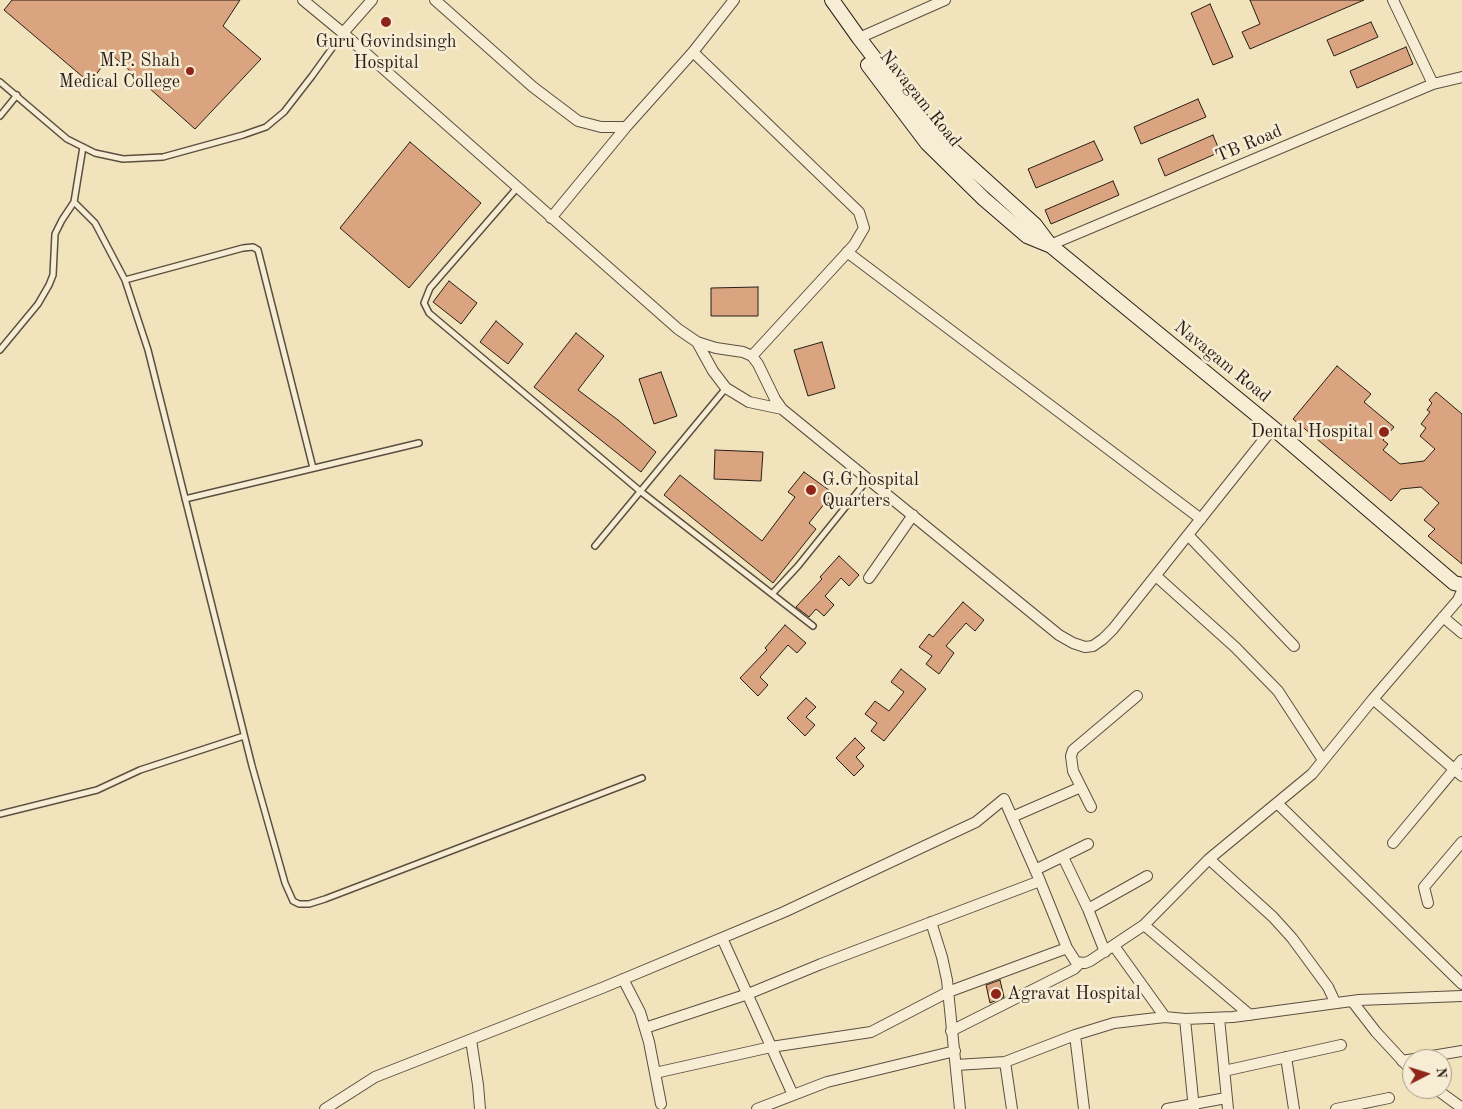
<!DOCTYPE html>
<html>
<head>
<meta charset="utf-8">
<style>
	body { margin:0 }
	#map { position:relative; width:1462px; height:1109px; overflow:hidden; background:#f1e4bd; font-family:"Old Standard TT",serif }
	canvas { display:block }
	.north { position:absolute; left:1402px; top:1049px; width:50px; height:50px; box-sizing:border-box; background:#f6edd4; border:1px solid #a49a88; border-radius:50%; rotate:85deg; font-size:14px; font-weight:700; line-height:20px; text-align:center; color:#2a1d17 }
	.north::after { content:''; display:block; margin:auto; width:18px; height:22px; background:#8f2418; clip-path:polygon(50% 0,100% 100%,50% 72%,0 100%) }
</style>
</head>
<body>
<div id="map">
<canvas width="1462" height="1109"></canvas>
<div class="north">N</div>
</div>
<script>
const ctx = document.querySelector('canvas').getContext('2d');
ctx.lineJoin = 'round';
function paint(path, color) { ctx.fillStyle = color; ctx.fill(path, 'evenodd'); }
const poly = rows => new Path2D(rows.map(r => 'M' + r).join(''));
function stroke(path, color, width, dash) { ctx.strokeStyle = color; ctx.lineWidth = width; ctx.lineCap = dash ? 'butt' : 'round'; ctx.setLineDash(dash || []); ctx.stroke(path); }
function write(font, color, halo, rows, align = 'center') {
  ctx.font = font + ' "Old Standard TT",serif'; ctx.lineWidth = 5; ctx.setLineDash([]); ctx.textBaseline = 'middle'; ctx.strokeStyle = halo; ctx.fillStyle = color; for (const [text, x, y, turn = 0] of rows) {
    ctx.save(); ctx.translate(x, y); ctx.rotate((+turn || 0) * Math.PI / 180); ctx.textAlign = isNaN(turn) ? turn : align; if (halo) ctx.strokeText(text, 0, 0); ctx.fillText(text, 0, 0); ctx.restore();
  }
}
const building = poly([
	[12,0,240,0,223,26,261,59,195,129,111,54,90,83,4,10,12,0],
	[1250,0,1364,0,1250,49,1242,32,1260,24,1250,0],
	[1210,4,1233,57,1213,65,1191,13,1210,4],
	[1371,22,1378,37,1334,56,1327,40,1371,22],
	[1406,47,1413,64,1357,88,1350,71,1406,47],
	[1198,99,1206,117,1141,144,1134,127,1198,99],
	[1213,135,1220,152,1165,176,1158,159,1213,135],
	[1094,141,1103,160,1036,188,1028,169,1094,141],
	[410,142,481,203,409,288,340,228,410,142],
	[1113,181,1119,195,1051,224,1045,210,1113,181],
	[449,281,477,303,461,324,433,302,449,281],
	[758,287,758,316,711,316,711,288,758,287],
	[496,321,523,344,508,364,480,342,496,321],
	[576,333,604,356,578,390,618,420,656,452,641,472,534,387,576,333],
	[822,342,835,388,808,396,794,350,822,342],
	[1337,366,1371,394,1364,402,1394,427,1383,440,1388,444,1383,450,1400,464,1424,461,1435,449,1420,436,1426,428,1421,424,1430,412,1427,410,1432,403,1429,400,1436,392,1462,414,1462,564,1428,536,1435,529,1424,520,1439,503,1421,487,1401,489,1391,501,1293,419,1337,366],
	[661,372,677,416,654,424,639,379,661,372],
	[715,450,763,452,761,481,714,479,715,450],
	[804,472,833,493,809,523,816,529,773,583,664,495,680,475,762,541,795,497,788,492,804,472],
	[839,556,859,575,849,586,841,578,825,596,834,605,824,616,816,609,809,617,796,607,822,579,820,577,839,556],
	[963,602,984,620,975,631,966,623,946,646,954,653,939,674,926,664,932,656,919,647,929,634,933,637,963,602],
	[785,625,806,643,797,653,788,645,760,677,768,685,758,696,740,678,767,650,765,648,785,625],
	[901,669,926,689,884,741,871,731,877,723,865,714,875,701,889,711,904,692,891,682,901,669],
	[806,698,816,707,806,717,815,725,805,736,787,718,806,698],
	[855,738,865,748,856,757,864,766,854,776,836,758,855,738],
	[1000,980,1004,997,990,1003,986,985,1000,980]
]);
paint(building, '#d9a47f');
stroke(building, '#2a1d17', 1);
const lane = poly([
	[0,82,67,139,95,153,123,159,163,157,243,135,266,127,284,112,312,76,343,33],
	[0,116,17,95],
	[517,188,430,288,424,303,429,313,640,491,813,626],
	[74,202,95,223,125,280,148,350,252,766,285,883,293,901,299,904,309,904,325,899,642,778],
	[125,280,243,248,253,247,258,250,313,468],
	[0,350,38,304,49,285,53,275,55,234,62,220,74,202,83,147],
	[185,499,419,443],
	[595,546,726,388],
	[772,594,798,566,868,479],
	[0,814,97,790,140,770,244,736]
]);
const street = poly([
	[303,0,343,33,678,329,697,342,716,348,743,352,752,356,758,364,775,399,782,409,1059,635,1073,643,1085,647,1093,646,1103,639,1113,629,1273,428],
	[435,0,533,87,578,121,601,127,626,127],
	[1393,0,1433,84],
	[343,33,372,0],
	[859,38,945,0],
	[693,52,859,212,864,228,854,245,752,356],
	[551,218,626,127,693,52,734,0],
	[1050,245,1433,84,1462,77],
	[847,252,1201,519],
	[697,342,713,371,726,388,749,402,782,409],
	[1188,535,1294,646],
	[1156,576,1235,647,1278,691,1323,760],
	[869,578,913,515],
	[1443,617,1462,633],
	[1373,699,1462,776],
	[1277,803,1462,984],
	[1091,807,1073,771,1071,756,1073,750,1137,696],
	[1012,817,1081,787],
	[1393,843,1462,760],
	[1063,857,1088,909,1105,952],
	[1209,859,1273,917,1292,938,1328,987,1335,1002],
	[1035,870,1088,844],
	[1428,903,1424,887,1462,842],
	[1088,909,1147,876],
	[931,922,942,957,947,980,960,1109],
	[1144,925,1250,1015],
	[722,938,793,1095],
	[1114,946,1165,1017],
	[623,979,640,1012,649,1042,661,1104],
	[1352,1001,1376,1032,1412,1071],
	[1219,1018,1228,1109],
	[1185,1019,1194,1109],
	[645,1028,748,994,821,964,1040,881],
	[951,1031,1074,969,1080,963],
	[1075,1035,1084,1109],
	[471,1040,478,1085,480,1109],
	[1286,1057,1294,1109],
	[1402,1061,1462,1051],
	[1005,1062,1012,1109],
	[956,1065,1005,1062,1075,1035,1114,1023,1165,1017,1185,1019,1233,1017,1359,1000,1462,996],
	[1224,1071,1341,1045],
	[655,1073,771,1047,871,1032,948,992,1067,948],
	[1436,1089,1462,1108],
	[325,1109,375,1077,602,988,784,912,976,822,1004,799,1040,881,1067,948,1076,962,1085,963,1090,961,1144,925,1209,859,1312,774,1373,699,1458,600,1462,591],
	[757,1109,827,1082,955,1051],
	[1167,1109,1226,1098],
	[1336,1109,1389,1098]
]);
const secondary = poly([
	[832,0,859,38,928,128,1035,225,1050,245,1273,428,1454,583,1462,585],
	[868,65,927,143,984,199,1027,236,1049,245]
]);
stroke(lane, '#5c4f40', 8);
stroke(street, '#5c4f40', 12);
stroke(secondary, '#2a1d17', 16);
stroke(lane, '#f6edd4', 5);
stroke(street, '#f6edd4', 10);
stroke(secondary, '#f6edd4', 14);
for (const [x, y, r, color] of [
	[386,22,6,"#8f2418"],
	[190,71,5,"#8f2418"],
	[1384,432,6,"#8f2418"],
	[811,490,6,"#8f2418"],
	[996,994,6,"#8f2418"]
]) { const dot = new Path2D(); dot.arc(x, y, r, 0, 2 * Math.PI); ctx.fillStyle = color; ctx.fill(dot); stroke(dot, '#f6edd4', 2); }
write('18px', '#2a1d17', '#f6edd4', [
	["Guru Govindsingh",386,42,"center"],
	["Hospital",386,63,"center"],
	["M.P. Shah",180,61],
	["Medical College",180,82],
	["Dental Hospital",1373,432],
	["G.G hospital",822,480,"left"],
	["Quarters",822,501,"left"],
	["Agravat Hospital",1007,994,"left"]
], 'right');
write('18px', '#2a1d17', '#f6edd4', [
	["Navagam Road",920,99,51],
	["TB Road",1249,144,-23],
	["Navagam Road",1222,362,39]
]);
</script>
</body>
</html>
